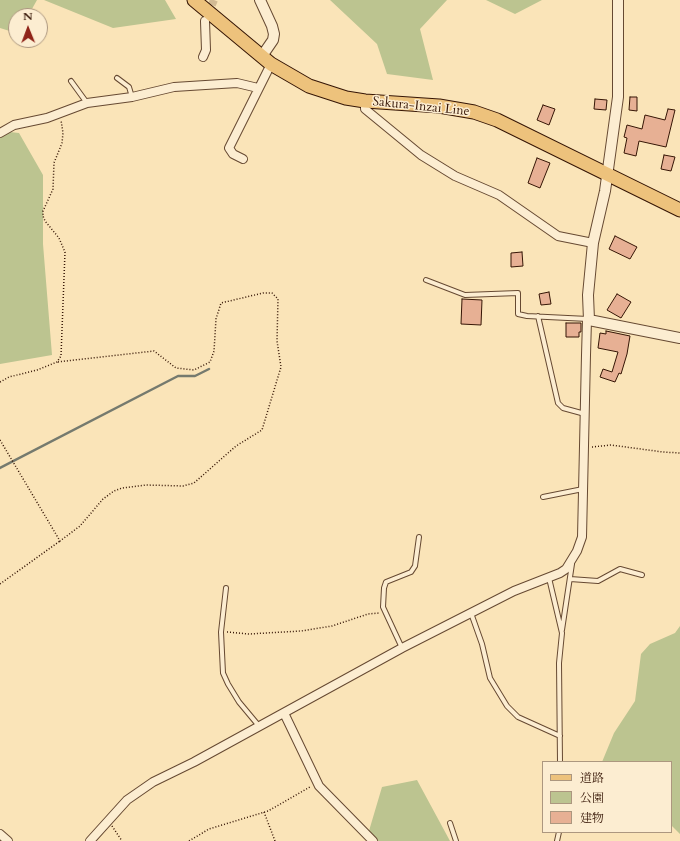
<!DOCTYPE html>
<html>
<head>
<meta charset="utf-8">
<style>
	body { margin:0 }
	#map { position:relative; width:680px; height:841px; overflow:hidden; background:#fae4b8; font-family:Cardo,"Noto Serif JP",serif }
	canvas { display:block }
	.legend { position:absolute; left:542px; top:761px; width:130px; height:72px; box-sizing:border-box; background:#fcedd1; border:1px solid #ac977f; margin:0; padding:5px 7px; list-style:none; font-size:12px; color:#351505 }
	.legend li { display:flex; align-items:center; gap:8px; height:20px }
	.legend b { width:20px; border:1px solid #ac977f }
	.north { position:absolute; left:8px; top:8px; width:40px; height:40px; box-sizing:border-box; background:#fcedd1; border:1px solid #ac977f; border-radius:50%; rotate:359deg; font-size:11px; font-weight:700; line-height:16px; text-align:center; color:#351505 }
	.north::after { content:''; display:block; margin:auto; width:14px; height:18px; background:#8f2418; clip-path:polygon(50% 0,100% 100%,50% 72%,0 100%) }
</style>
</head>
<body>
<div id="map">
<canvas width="680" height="841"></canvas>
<ul class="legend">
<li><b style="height:5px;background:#edc27c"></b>道路</li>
<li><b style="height:11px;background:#bcc490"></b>公園</li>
<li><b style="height:11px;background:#e7b094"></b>建物</li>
</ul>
<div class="north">N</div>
</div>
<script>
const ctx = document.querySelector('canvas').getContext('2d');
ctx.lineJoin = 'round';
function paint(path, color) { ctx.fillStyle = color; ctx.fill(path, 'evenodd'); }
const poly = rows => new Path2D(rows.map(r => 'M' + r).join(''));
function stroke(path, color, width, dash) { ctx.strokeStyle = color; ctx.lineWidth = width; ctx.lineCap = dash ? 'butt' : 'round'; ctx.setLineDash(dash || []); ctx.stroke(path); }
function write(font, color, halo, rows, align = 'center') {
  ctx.font = font + ' Cardo,serif'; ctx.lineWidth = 3; ctx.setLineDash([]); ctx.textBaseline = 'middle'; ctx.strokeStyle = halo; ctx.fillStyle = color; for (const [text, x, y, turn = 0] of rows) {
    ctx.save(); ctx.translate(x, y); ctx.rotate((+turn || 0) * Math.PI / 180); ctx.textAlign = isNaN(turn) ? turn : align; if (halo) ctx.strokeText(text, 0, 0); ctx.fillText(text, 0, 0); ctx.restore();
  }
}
paint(poly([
	[0,0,37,0,28,16,16,16,16,33,0,28],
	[44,0,165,0,176,19,113,28],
	[330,0,447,0,420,29,433,80,387,74,377,44],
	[486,0,542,0,515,14],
	[0,131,19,133,43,175,43,244,52,355,0,364],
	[680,626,680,834,671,825,671,762,602,762,614,733,635,701,641,654,650,644,675,633],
	[417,780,450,841,366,841,382,787]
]), '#bcc490');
stroke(poly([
	[0,468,178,376,195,376,209,369]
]), '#757a6e', 2.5);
const building = poly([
	[630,97,637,97,637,111,629,110,630,97],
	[595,99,607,100,606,110,594,109,595,99],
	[543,105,555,109,549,125,537,120,543,105],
	[668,109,675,110,666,147,639,141,636,156,624,153,627,138,624,137,627,125,642,129,645,115,665,120,668,109],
	[664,155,675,157,671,171,661,169,664,155],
	[537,158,550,163,540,188,528,183,537,158],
	[615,236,637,247,630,259,609,249,615,236],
	[522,252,523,266,511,267,511,253,522,252],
	[549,292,551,304,541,305,539,294,549,292],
	[617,294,631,302,621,318,607,310,617,294],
	[462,299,482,300,481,325,461,324,462,299],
	[566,323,581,323,581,332,579,332,579,337,566,337,566,323],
	[606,331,630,336,627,354,621,374,619,373,615,382,600,377,603,369,612,372,618,352,598,348,600,333,606,334,606,331]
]);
paint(building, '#e7b094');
stroke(building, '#351505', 1);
stroke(poly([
	[207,16,214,0]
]), '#d3bb94', 8, [8, 4]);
const service = poly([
	[117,78,129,87,132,97],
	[71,81,87,103],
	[426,280,465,295,518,293,518,314,527,316,588,319],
	[538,316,558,403,563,408,585,414],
	[543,497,583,489],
	[549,578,562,633,559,663,560,762],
	[570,579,598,581,620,569,642,575],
	[226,588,221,632,223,673,228,684,239,702,259,726],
	[471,613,482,644,490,678,507,706,518,717,560,736],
	[562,630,572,564],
	[402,648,383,607,384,588,386,582,411,572,415,566,419,537],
	[450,823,456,841],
	[557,841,559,832]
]);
const minor = poly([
	[203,57,206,50,205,21],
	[365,101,365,109,421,155,455,176,499,195,558,236,593,243],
	[0,133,14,125,47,118,87,103,132,97,174,87,237,83,258,88],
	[243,159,233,154,229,148,271,64],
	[284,713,319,786,373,841],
	[0,834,8,841],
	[90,841,127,800,153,782,194,762,402,648,514,591,560,573,566,569,577,551,582,537,586,355,587,320,589,320]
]);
const tertiary = poly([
	[260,0,272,26,274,34,273,40,262,56],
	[618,0,618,97,605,191,593,243,588,295,589,320,680,338]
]);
const primary = poly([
	[194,0,271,64,309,86,346,98,365,101,439,106,474,112,497,120,680,210]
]);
stroke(service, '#664932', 6);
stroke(minor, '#664932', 10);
stroke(tertiary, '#664932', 12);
stroke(primary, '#351505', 15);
stroke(poly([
	[0,382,9,377,37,370,57,362,61,356,65,252,59,238,45,221,43,216,43,211,53,189,54,163,62,143,63,133,61,120],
	[0,440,60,541,80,526,103,499,114,491,122,488,146,485,183,486,194,483,236,446,262,430,281,367,277,341,278,299,272,293,263,293,221,303,216,319,214,351,210,362,194,370,176,368,154,351,57,362],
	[592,447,611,445,663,452,680,453],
	[0,584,60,541],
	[227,632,249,634,301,631,332,626,368,614,379,613],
	[264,812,275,841],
	[112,826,122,841],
	[189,841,209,829,268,811,310,787]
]), '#351505', 1.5, [1, 2]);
stroke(service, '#fcedd1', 4);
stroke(minor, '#fcedd1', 8);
stroke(tertiary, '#fcedd1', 10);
stroke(primary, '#edc27c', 13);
write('13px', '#351505', '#fcedd1', [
	["Sakura-Inzai Line",421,107,6]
]);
</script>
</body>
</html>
